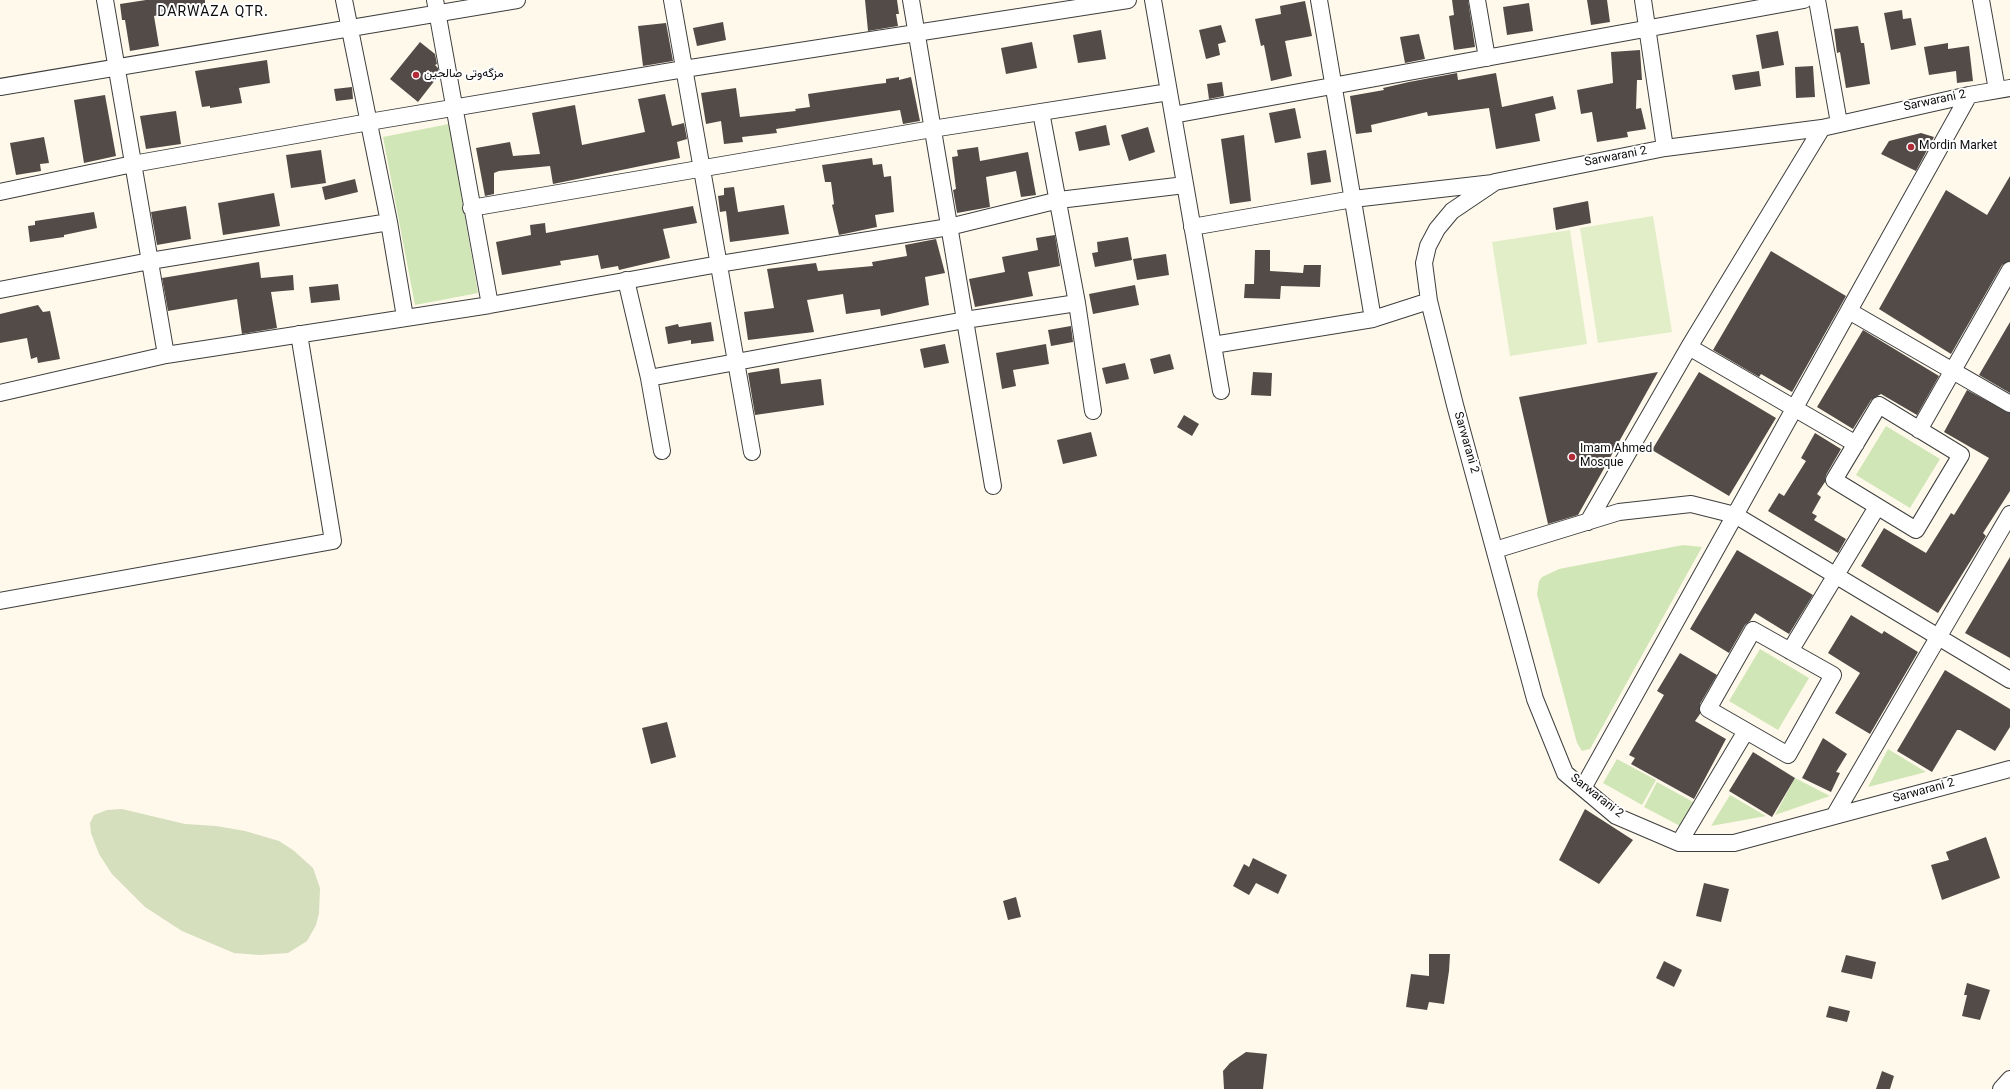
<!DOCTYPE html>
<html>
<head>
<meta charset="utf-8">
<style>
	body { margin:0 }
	canvas { display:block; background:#fef9ea }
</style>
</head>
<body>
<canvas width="2010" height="1089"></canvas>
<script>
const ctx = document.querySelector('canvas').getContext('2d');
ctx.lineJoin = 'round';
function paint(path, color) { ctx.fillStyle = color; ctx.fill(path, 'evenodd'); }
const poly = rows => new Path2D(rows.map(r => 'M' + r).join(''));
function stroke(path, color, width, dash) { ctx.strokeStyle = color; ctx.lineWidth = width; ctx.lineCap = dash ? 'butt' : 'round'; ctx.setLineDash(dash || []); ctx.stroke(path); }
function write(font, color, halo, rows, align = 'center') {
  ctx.font = font + ' Georgia,Vazirmatn,serif'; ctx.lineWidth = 4; ctx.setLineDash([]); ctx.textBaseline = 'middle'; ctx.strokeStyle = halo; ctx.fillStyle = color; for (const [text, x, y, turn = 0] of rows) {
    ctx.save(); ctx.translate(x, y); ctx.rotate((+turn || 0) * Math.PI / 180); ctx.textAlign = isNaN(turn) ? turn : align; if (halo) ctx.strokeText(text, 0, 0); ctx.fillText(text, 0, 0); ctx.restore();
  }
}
paint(poly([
	[449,124,478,293,415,305,383,137],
	[1886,426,1940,459,1910,508,1856,475],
	[1683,545,1702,547,1590,749,1582,751,1577,743,1537,594,1539,581,1542,577,1559,569],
	[1760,649,1809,678,1778,730,1729,701],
	[1888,749,1926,772,1868,787],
	[1617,759,1656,780,1642,805,1603,783],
	[1795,778,1830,796,1775,815],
	[1657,782,1695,803,1682,827,1644,807],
	[1730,795,1766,816,1711,826]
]), '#d1e6b6');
paint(poly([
	[122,809,185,824,216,826,245,831,279,841,293,850,313,868,320,888,319,913,316,925,307,941,288,953,259,955,234,953,182,931,145,907,112,874,99,854,91,833,90,823,94,815,107,810]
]), '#d5debd');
paint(poly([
	[1653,216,1672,332,1598,343,1580,228],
	[1570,230,1587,344,1510,356,1492,242]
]), '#e2eec7');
paint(poly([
	[146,0,205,0,205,6,154,16,159,46,130,51,125,20,122,20,120,4],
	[865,0,897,0,899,14,896,14,898,26,868,31],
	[1452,0,1468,0,1475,47,1454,50,1449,16,1454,15],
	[1587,0,1607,0,1610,22,1591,25],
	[1305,1,1312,36,1285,41,1292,76,1271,81,1264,45,1261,46,1255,19,1281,14,1280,6],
	[1529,3,1533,31,1507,35,1503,7],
	[1902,10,1903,19,1911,18,1916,45,1891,50,1884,13],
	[723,22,726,40,697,46,693,28],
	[666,23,673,61,643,66,638,26],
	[1221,25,1226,42,1218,44,1220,55,1206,59,1199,30],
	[1858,26,1861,43,1864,43,1870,84,1846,88,1840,52,1837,53,1834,29],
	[1101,30,1106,59,1078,63,1073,35],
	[1778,31,1784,65,1762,69,1756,35],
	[1419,34,1425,59,1405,63,1400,37],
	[420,42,435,54,437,64,435,65,438,68,439,75,418,102,390,79],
	[1032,42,1037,68,1006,74,1001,48],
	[1948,43,1948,49,1969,46,1973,81,1957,83,1956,71,1929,75,1924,47],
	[1640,50,1642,80,1637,80,1636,109,1641,108,1646,129,1627,132,1628,137,1597,142,1592,112,1581,114,1577,90,1613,83,1611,52],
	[267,60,270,83,239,88,242,103,210,108,210,106,202,107,195,71],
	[1813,66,1815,97,1796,98,1795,67],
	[1759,71,1761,86,1735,90,1732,75],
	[1457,73,1458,80,1496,73,1502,107,1553,96,1556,109,1535,114,1540,141,1496,149,1489,108,1428,116,1427,112,1371,125,1372,132,1356,134,1350,96,1384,90,1383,88,1409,82],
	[899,77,899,80,911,77,920,121,903,124,900,110,776,129,777,133,742,137,743,142,724,144,721,121,706,124,701,93,736,88,740,117,796,111,795,109,810,107,808,94,877,84,886,83,886,79],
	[1222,82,1224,96,1209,99,1207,84],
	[352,87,353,99,336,101,334,89],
	[665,94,672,126,684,123,687,139,677,142,680,158,553,184,550,166,499,171,494,173,494,194,485,196,476,148,510,142,513,156,540,154,532,113,575,105,582,145,645,132,638,99],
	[105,95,116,156,84,163,74,100],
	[1295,108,1301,138,1275,143,1269,113],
	[176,111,181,144,146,149,140,116],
	[1106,125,1110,145,1079,151,1075,132],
	[1148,127,1155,152,1129,161,1121,135],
	[1921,133,1934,137,1916,171,1881,154,1889,141],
	[1244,135,1251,201,1230,204,1221,139],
	[44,137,49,163,40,164,41,171,16,175,10,143],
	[978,147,980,161,1028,152,1036,195,1021,197,1016,171,986,177,990,207,957,213,953,190,956,189,952,157,958,156,957,150],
	[321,150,326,183,291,188,286,155],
	[1326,150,1331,182,1311,185,1307,153],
	[872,158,873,165,882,164,884,177,891,176,894,212,875,215,877,227,839,235,832,205,834,204,831,182,825,182,822,165],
	[2010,176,2010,261,2002,265,1951,354,1879,309,1946,190,1987,215],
	[355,179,358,192,325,200,322,187],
	[734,187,738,212,784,205,789,234,730,242,726,211,720,212,718,196,724,195,724,188],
	[274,193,280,226,223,235,218,203],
	[1588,201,1591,223,1556,230,1553,208],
	[186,206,191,239,157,245,151,212],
	[693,206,697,223,663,229,670,258,619,270,618,266,601,269,598,255,560,261,561,265,502,275,496,242,531,235,530,225,545,223,546,233],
	[94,212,97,228,64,235,64,237,30,242,28,226,35,225,35,221],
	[1055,235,1060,266,1028,272,1033,296,975,307,969,279,1005,272,1002,257,1038,250,1036,238],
	[1128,237,1132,260,1095,267,1092,253,1098,252,1097,242],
	[936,239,945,273,925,277,929,305,881,316,880,309,846,314,843,294,807,300,814,332,748,340,744,312,774,308,767,269,816,263,818,271,873,266,872,262,907,256,905,245],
	[1255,250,1270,250,1270,271,1303,273,1304,265,1321,265,1320,287,1281,286,1280,299,1244,298,1245,284,1254,284],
	[1771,251,1846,296,1792,392,1761,374,1759,377,1713,350],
	[1166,254,1169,275,1137,280,1133,259],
	[259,262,261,278,293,275,294,290,271,292,277,328,242,334,237,299,168,311,162,278],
	[338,284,340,300,311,303,309,287],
	[1135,285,1139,305,1093,314,1089,294],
	[38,305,43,312,50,311,60,359,38,363,37,357,31,359,27,338,0,343,0,314],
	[711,322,714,341,691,344,691,340,668,344,665,327,678,324,679,327],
	[2010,322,2010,393,1979,375],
	[1071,326,1073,342,1051,346,1048,330],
	[1863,330,1939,376,1917,415,1881,394,1871,400,1853,429,1817,407],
	[945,344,949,363,924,368,920,349],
	[1046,344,1049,364,1013,370,1016,386,1002,389,996,353],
	[1170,354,1174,369,1154,374,1150,359],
	[1125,363,1129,379,1106,384,1102,368],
	[779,368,781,384,821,379,824,405,755,415,748,373],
	[1253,372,1272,373,1271,396,1251,395],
	[1658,372,1578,515,1548,524,1519,397],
	[1699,372,1776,418,1729,496,1652,450],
	[1967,390,2010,413,2010,491,1983,533,1986,536,1938,613,1861,566,1884,528,1926,553,1951,513,1954,515,1977,478,1989,458,1944,432],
	[1184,415,1199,424,1192,436,1177,427],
	[1091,432,1097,456,1063,464,1057,440],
	[1815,433,1841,449,1826,475,1825,482,1817,494,1821,497,1812,513,1817,516,1814,520,1846,539,1838,553,1768,511,1779,493,1784,496,1806,461,1801,458],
	[1737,550,1813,595,1789,634,1755,613,1750,621,1745,625,1729,653,1690,629],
	[2010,557,2010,658,1965,633],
	[1851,615,1882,634,1884,631,1918,652,1870,734,1835,713,1860,673,1828,653],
	[1680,653,1717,675,1700,704,1700,714,1695,721,1726,739,1694,799,1631,764,1635,758,1629,755,1664,695,1657,691],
	[1945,670,2010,709,2010,727,1995,751,1960,730,1957,730,1932,772,1897,751],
	[667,722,676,757,651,764,642,728],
	[1823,738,1847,754,1836,772,1840,773,1831,792,1802,778],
	[1753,752,1795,778,1772,817,1729,791],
	[1585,809,1633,840,1599,884,1559,860],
	[1986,837,2000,878,1942,900,1931,865,1949,860,1946,852],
	[1253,858,1287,875,1278,894,1256,883,1249,895,1233,886,1244,864,1249,867],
	[1704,883,1729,889,1721,922,1696,916],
	[1016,897,1021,917,1008,920,1003,901],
	[1429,954,1450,954,1449,971,1444,1004,1429,1002,1427,1010,1406,1007,1411,974,1429,976],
	[1846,955,1876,962,1872,979,1841,972],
	[1664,961,1682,970,1674,987,1656,978],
	[1967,983,1990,990,1980,1020,1962,1016,1967,995,1964,995],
	[1829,1006,1850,1011,1847,1022,1826,1017],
	[1246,1052,1267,1054,1263,1089,1224,1089,1223,1071,1230,1063],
	[1882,1071,1894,1076,1890,1089,1876,1089]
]), '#534b48');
const street = poly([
	[105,0,166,355],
	[344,0,389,222,405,317],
	[435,0,490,305],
	[672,0,752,452],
	[911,0,993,486],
	[1153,0,1221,391],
	[1319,0,1373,319],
	[1477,0,1487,58],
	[1643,0,1665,148],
	[1817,0,1839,123],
	[1981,0,1997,90],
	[0,87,517,0],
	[2010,88,1969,95,1822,128,1665,148,1495,182,1452,211,1437,229,1428,246,1424,263,1429,301,1455,405,1535,699,1565,773,1616,816,1679,843,1734,843,2010,769],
	[1041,112,1077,303,1093,411],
	[1173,115,1804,0],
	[0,192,133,164,369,122,684,69,1128,0],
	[471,208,932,129,1169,92],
	[1192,227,1353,199,1493,183],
	[626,280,649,378,662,451],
	[0,290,150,261,389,222],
	[1849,311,2010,404],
	[1213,345,1373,319,1429,301],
	[1689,347,1856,444],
	[649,378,965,320,1077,303],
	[0,393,166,355,490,305,719,264,949,227,1059,200,1185,185],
	[1879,405,1961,455,1916,530,1834,480,1879,405],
	[1919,430,2010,270],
	[1588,522,1689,347,1822,128],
	[1495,550,1619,512,1691,504,1735,515,2010,680],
	[0,601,333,541,299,334],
	[1753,630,1833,675,1788,755,1708,709,1753,630],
	[1790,651,1877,507],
	[1583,788,1969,95],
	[1834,816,2010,514],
	[1679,843,1746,731],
	[2001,1089,2010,1079]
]);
stroke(street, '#3e3e3e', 18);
stroke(street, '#fff', 16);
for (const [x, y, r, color] of [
	[416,75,4,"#b32a39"],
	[1911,147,4,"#b32a39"],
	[1572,457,4,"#b32a39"]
]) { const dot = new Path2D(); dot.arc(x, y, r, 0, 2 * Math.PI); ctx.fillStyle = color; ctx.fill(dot); stroke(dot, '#fff', 1.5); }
write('12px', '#0b0b0b', '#fff', [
	["مزگەوتی صالحین",424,75],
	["Mordin Market",1919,147],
	["Imam Ahmed",1580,450],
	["Mosque",1580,464]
], 'left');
write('12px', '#0b0b0b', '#fff', [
	["Sarwarani 2",1935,102,-12],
	["Sarwarani 2",1616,158,-11],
	["Sarwarani 2",1465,443,74],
	["Sarwarani 2",1924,792,-15],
	["Sarwarani 2",1596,797,38]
]);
ctx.letterSpacing = '1px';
write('14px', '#0b0b0b', '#fff', [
	["DARWAZA QTR.",213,14]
]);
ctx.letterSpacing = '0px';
</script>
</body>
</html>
